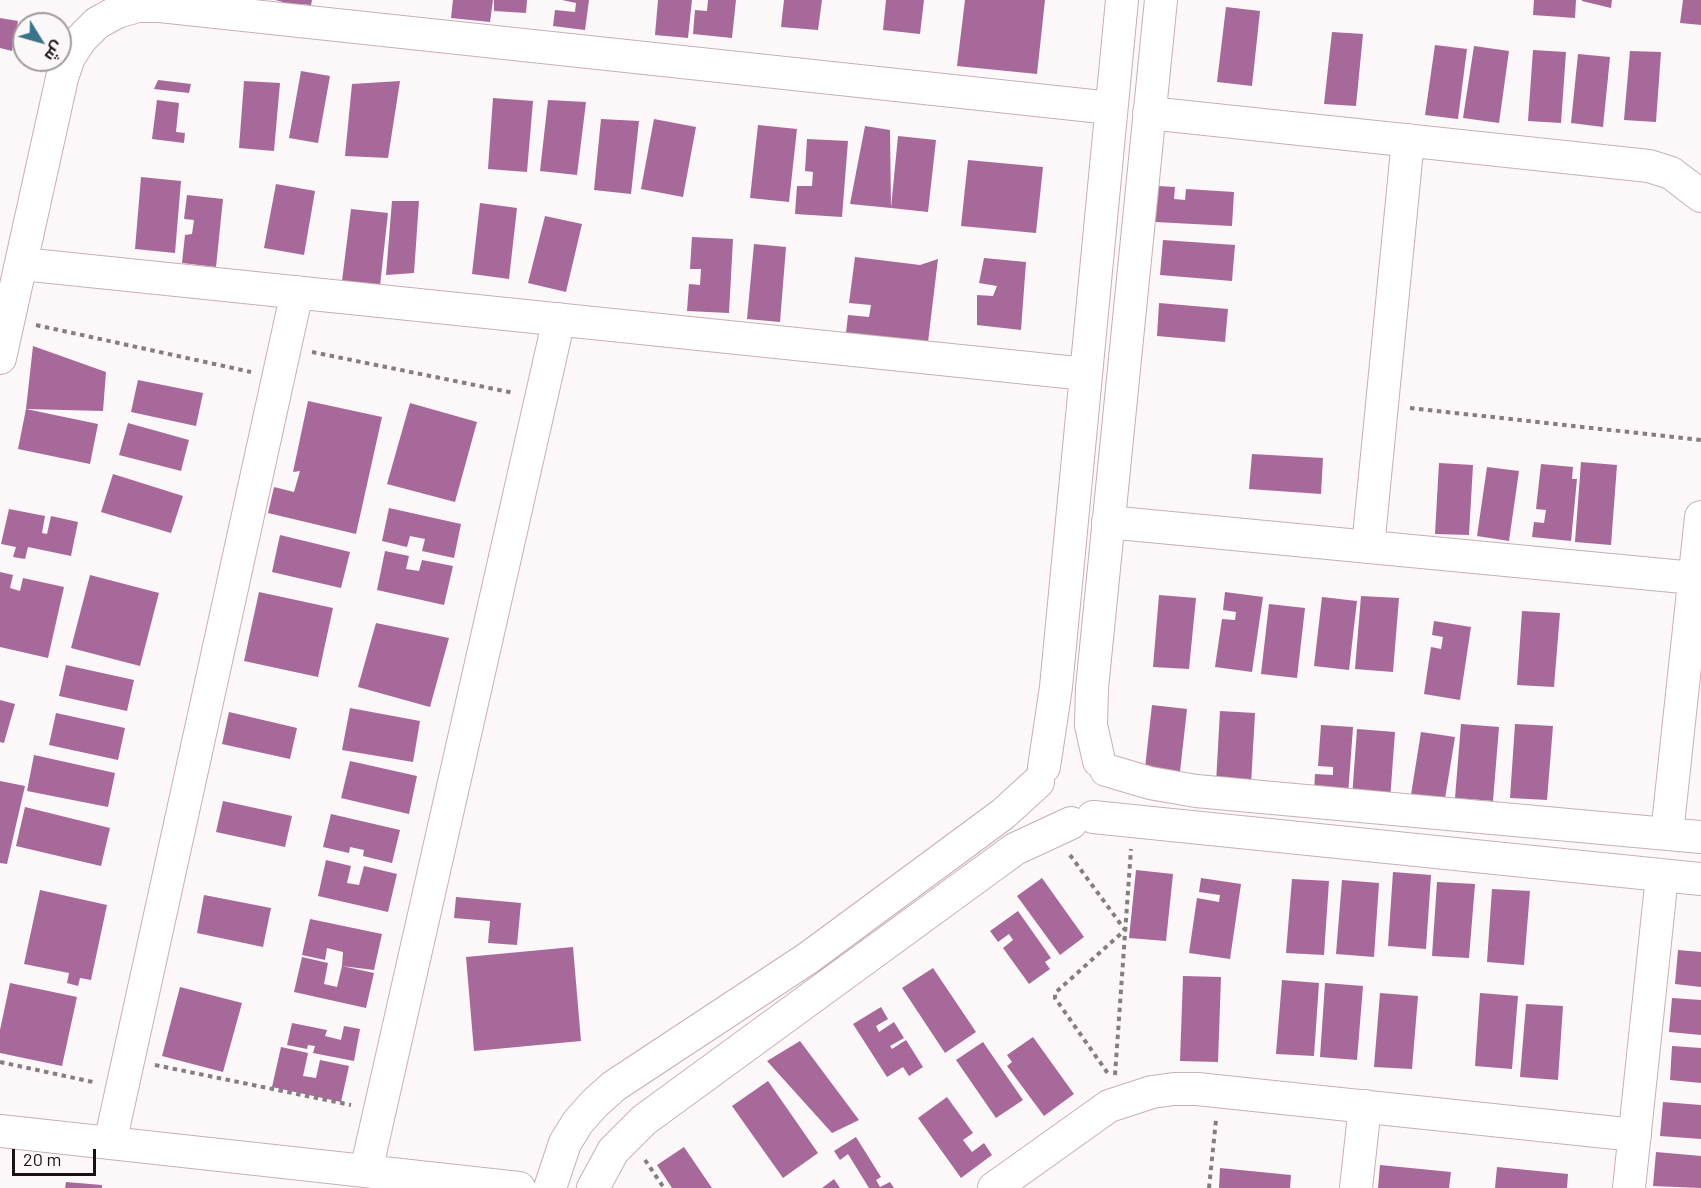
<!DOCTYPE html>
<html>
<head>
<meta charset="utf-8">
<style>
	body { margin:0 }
	#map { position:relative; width:1701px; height:1188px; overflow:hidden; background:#fcf7f8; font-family:Barlow,Cairo,sans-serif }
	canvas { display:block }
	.north { position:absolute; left:12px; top:12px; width:60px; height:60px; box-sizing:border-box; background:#fcf7f8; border:2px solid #a19b9c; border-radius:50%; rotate:127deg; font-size:16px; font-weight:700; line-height:24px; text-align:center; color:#191113 }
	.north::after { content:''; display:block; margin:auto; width:21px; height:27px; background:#39748c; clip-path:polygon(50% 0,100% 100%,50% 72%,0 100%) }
	.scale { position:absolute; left:12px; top:1149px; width:84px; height:27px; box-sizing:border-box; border:3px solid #191113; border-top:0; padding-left:8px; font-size:18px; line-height:21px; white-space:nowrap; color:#191113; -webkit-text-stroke:4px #fcf7f8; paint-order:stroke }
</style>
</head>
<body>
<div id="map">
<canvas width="1701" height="1188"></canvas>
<div class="north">ش</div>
<div class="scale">20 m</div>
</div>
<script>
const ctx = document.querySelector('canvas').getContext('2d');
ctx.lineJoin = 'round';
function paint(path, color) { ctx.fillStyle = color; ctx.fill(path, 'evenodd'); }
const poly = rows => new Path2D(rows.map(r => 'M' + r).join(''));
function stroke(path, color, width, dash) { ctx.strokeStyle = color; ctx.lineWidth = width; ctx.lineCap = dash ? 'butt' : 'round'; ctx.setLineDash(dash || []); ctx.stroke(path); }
paint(poly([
	[275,0,312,0,311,5,296,4,295,10,282,9,283,2],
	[453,0,493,0,490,22,451,18],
	[494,0,527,0,526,13,494,11],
	[562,0,589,0,585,30,553,26,555,10,575,12,576,3],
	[658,0,692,0,688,38,655,35],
	[708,0,736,0,732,38,693,34,695,10,707,11],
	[784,0,822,0,818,30,781,27],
	[886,0,924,0,920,34,883,30],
	[965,0,1045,0,1037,74,957,66],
	[1534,0,1576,0,1575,18,1533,15],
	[1582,0,1612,0,1611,8,1582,1],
	[1683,0,1701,0,1701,25,1680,23],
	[1226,7,1260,11,1252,86,1217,82],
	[0,18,18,21,12,51,0,48],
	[1332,32,1363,34,1356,106,1324,104],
	[1435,45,1467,49,1458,119,1425,115],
	[1474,46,1509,51,1499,123,1463,118],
	[1533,50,1566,52,1561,123,1528,121],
	[1630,51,1661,52,1656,122,1624,120],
	[1578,54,1610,57,1603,127,1571,123],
	[301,71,330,76,318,143,289,138],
	[158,80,191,84,189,93,154,89],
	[244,81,280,83,274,151,239,148],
	[400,81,388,158,345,156,352,84],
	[493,98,533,101,527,172,488,169],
	[157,100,179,103,176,132,185,133,184,143,152,139],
	[548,100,586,102,577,175,540,171],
	[601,119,639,121,631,194,594,190],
	[654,119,696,127,683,197,641,189],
	[758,125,797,129,789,202,750,198],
	[865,126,890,130,891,208,850,204],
	[898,136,936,140,928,212,891,208],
	[807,139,848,141,842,217,795,214,797,186,812,186,813,172,805,171],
	[968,160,1043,167,1036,233,961,226],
	[141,177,181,181,175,253,135,249],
	[276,184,315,191,304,255,264,248],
	[1158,186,1175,187,1174,199,1185,200,1186,189,1234,192,1232,226,1155,222],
	[187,195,223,199,216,267,182,263,185,235,192,234,194,220,184,219],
	[392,201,419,201,414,273,386,275],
	[480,203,517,208,509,279,472,274],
	[351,209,388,213,380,286,342,281],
	[545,216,582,224,566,292,528,283],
	[692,237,733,239,729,313,687,311,689,284,700,285,701,269,690,269],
	[1163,240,1235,245,1232,281,1160,275],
	[754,244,786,247,780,322,747,319],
	[855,257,920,265,938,259,928,342,846,333,848,315,869,317,871,305,849,303],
	[984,258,1026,262,1021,330,977,325,977,295,993,296,997,286,979,283],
	[1159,303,1228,309,1225,342,1157,336],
	[33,346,106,372,103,411,26,409],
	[138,380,203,393,196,426,131,412],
	[308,401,382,417,356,534,268,513,274,487,294,492,300,471,293,472],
	[410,403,477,422,455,502,387,484],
	[26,409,98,424,90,464,18,449],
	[128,423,189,440,181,471,119,455],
	[1252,454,1323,458,1321,494,1249,489],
	[1581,462,1617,465,1611,545,1575,542],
	[1439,463,1473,465,1469,535,1435,534],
	[1541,464,1573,467,1572,479,1577,479,1571,541,1532,537,1534,522,1544,523,1546,510,1536,509],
	[1487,467,1519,471,1509,541,1477,536],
	[113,474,183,496,171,533,101,512],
	[389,508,461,524,454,558,422,551,425,539,410,536,407,547,382,541],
	[9,509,45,516,42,533,47,534,51,516,78,522,71,556,28,547,25,559,13,557,16,547,1,544],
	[280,535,350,552,341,588,272,572],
	[385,551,409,556,406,569,419,571,422,560,453,566,444,605,377,590],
	[0,572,13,575,10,588,20,591,23,578,64,587,48,658,0,647],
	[90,575,159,593,140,666,71,648],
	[259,592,333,608,318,677,244,661],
	[1225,592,1263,597,1252,672,1215,667,1222,619,1235,620,1236,612,1223,610],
	[1159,595,1196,598,1189,669,1153,667],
	[1361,596,1399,598,1393,672,1355,669],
	[1322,597,1357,601,1349,670,1314,666],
	[1269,604,1305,608,1297,678,1261,674],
	[1522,611,1560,613,1554,687,1517,685],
	[1434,621,1471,627,1460,700,1424,694,1431,647,1441,649,1443,637,1432,635],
	[376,623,449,638,430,707,358,687],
	[66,665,134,680,127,711,59,696],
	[0,700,15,704,4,743,0,742],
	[1152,705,1187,709,1179,781,1144,777],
	[350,708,420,721,413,762,342,750],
	[1220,711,1255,713,1251,785,1216,783],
	[229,712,297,728,290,759,222,744],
	[56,713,125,728,118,760,49,745],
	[1461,724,1499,727,1493,801,1455,798],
	[1515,724,1553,726,1547,800,1510,798],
	[1321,725,1353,727,1348,795,1314,793,1315,774,1333,775,1333,767,1318,766],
	[1357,729,1395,732,1390,800,1352,797],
	[1421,732,1455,737,1444,805,1410,801],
	[34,755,115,773,108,807,27,791],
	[350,761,417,776,409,814,341,798],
	[0,781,25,786,7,864,0,863],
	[223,801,292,816,285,847,216,832],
	[25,807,110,828,101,866,16,846],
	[331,814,400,830,392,863,363,856,364,850,350,847,349,853,323,847],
	[326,860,351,866,347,883,359,885,364,866,397,874,388,912,318,896],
	[1136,870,1173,874,1166,941,1129,938],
	[1393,872,1431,875,1426,949,1388,946],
	[1042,878,1084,937,1060,955,1017,896],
	[1201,878,1241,884,1230,959,1189,953,1197,898,1219,902,1220,895,1199,892],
	[1292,879,1329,881,1324,955,1286,953],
	[1342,880,1379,883,1374,957,1336,954],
	[1437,882,1475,884,1469,958,1432,956],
	[1492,889,1530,891,1524,965,1487,962],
	[40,890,107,905,91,980,80,978,78,986,67,983,69,973,24,964],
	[204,895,271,908,263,947,197,933],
	[456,897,521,903,517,945,488,943,490,921,454,918],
	[1018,911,1051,958,1045,962,1050,969,1029,984,1003,948,1013,940,1009,934,998,942,990,931],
	[310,919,382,934,374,970,342,966,343,952,327,948,325,960,302,955],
	[573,947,581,1041,474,1051,466,957],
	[1678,950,1701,952,1701,987,1675,984],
	[302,957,328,963,324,984,337,987,342,966,374,973,366,1008,294,992],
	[933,968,976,1032,945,1053,902,988],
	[1183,976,1221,977,1218,1062,1180,1061],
	[1282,980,1319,983,1314,1056,1276,1054],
	[10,983,77,997,62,1066,0,1053,0,1030],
	[1325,983,1363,986,1357,1060,1320,1057],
	[180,987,242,1003,223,1072,162,1056],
	[1380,993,1418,996,1412,1069,1374,1067],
	[1480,993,1518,996,1512,1069,1475,1066],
	[1672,998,1701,1000,1701,1035,1669,1032],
	[1526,1004,1563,1006,1558,1080,1520,1077],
	[881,1007,888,1019,876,1026,879,1032,894,1022,904,1038,890,1046,892,1049,906,1040,923,1067,909,1076,903,1067,887,1077,853,1024],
	[292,1023,327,1030,325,1036,341,1040,344,1026,360,1029,354,1061,313,1053,315,1046,308,1045,307,1049,287,1045],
	[1033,1037,1074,1094,1044,1116,1007,1066,1012,1062,1007,1055],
	[800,1041,859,1120,832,1133,767,1061],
	[983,1042,1023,1100,996,1118,956,1060],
	[1672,1046,1701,1048,1701,1083,1670,1080],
	[281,1047,308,1053,303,1076,316,1078,320,1060,349,1066,341,1102,272,1087],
	[768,1081,818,1153,783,1178,732,1106],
	[947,1097,973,1133,963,1140,972,1152,984,1143,992,1155,961,1178,918,1118],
	[1663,1102,1701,1105,1701,1139,1660,1136],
	[856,1137,881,1177,876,1180,880,1187,890,1182,894,1188,869,1188,848,1154,840,1160,834,1151],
	[684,1147,712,1188,672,1188,657,1165],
	[1656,1152,1701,1156,1701,1188,1653,1186],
	[1380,1165,1451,1172,1449,1188,1378,1188],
	[1497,1167,1568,1174,1567,1188,1495,1188],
	[1220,1168,1291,1175,1290,1188,1219,1188],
	[834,1179,840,1188,822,1188],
	[66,1182,102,1185,102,1188,65,1188]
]), '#a76999');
const street = poly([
	[1149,113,1649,166,1671,173,1701,196],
	[22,264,1086,374],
	[0,358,62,78,69,57,81,39,97,23,117,12,138,6,160,6,1111,108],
	[1108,522,1694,578],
	[1368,547,1408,140],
	[1099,761,1091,725,1092,688,1161,0],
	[1044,767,1056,687,1122,0],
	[1106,770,1150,783,1196,791,1701,837],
	[1093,817,1701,879],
	[1667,834,1701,517],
	[0,1131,519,1188],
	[110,1143,297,292],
	[366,1171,559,319],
	[550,1188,565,1143,578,1122,595,1103,614,1086,808,958,1003,814,1038,782],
	[593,1188,613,1151,644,1120,1015,849,1071,823],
	[994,1188,1109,1106,1152,1092,1174,1089,1197,1089,1635,1135],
	[1356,1188,1365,1106],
	[1629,1188,1662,876]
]);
stroke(street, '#c8afb5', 34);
stroke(poly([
	[36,325,251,372],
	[312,352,514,393],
	[1410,408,1701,440],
	[1070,855,1125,930,1055,993,1055,998,1109,1075],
	[0,1062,93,1082],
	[155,1065,351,1105],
	[1115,1075,1131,849],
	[645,1160,664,1188],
	[1209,1188,1216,1120]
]), '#847e7f', 4, [4.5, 4.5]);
stroke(street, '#fff', 32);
</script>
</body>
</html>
